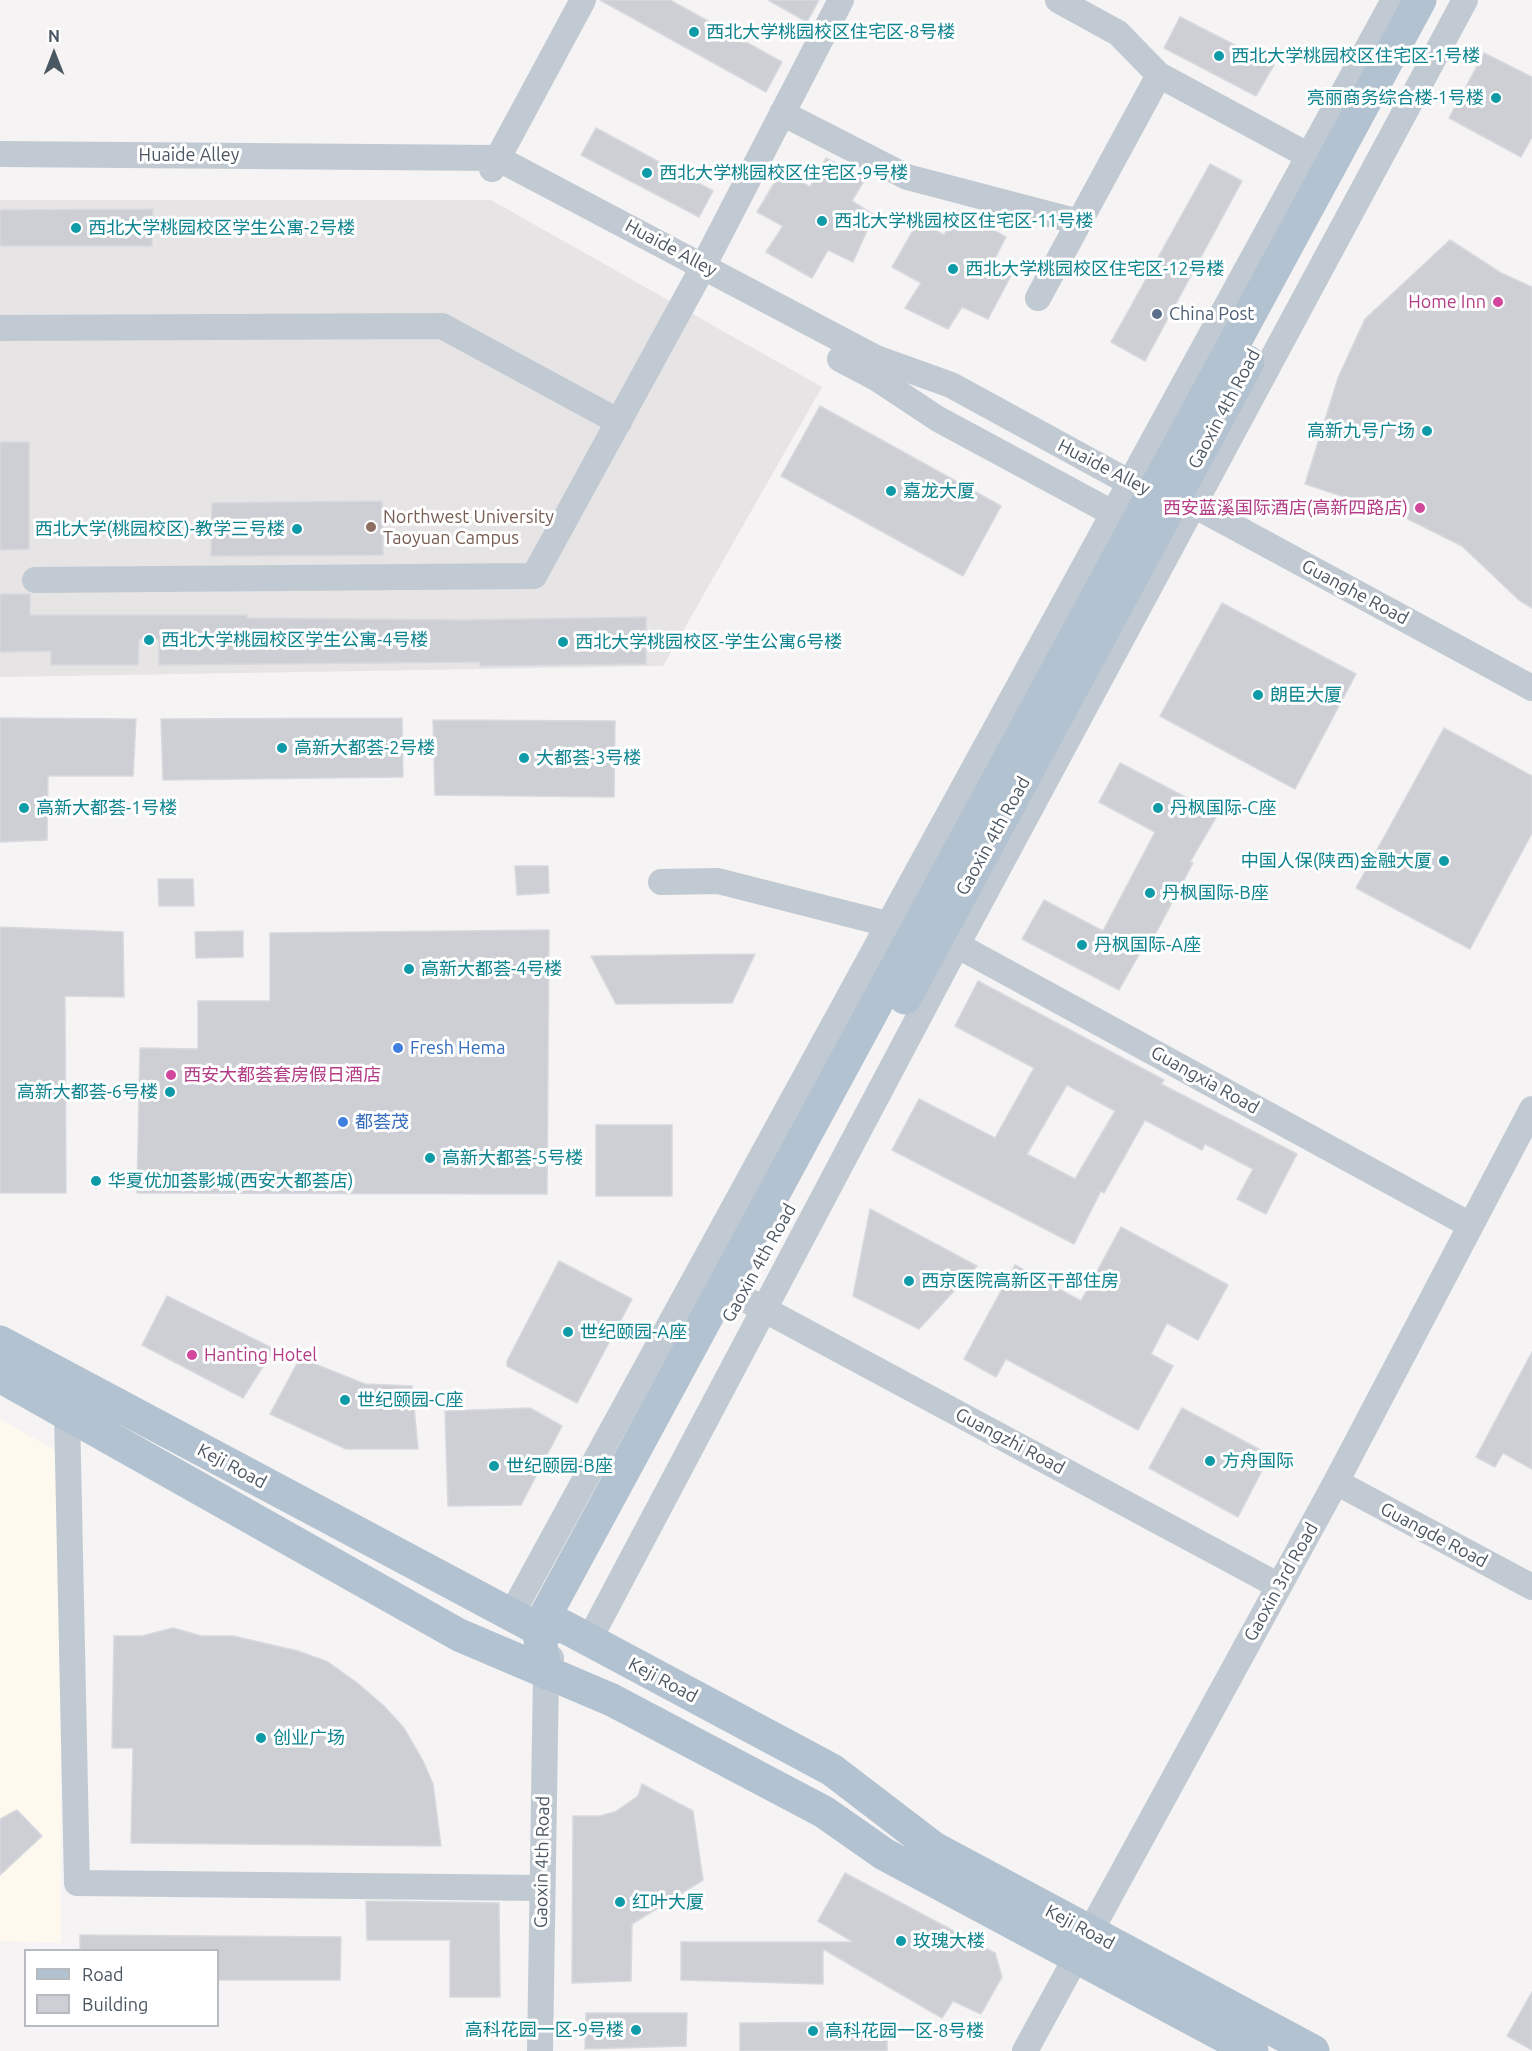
<!DOCTYPE html>
<html>
<head>
<meta charset="utf-8">
<style>
	body { margin:0 }
	#map { position:relative; width:1532px; height:2051px; overflow:hidden; background:#f5f3f3; font-family:Ubuntu,sans-serif }
	canvas { display:block }
	.legend { position:absolute; left:24px; top:1949px; width:195px; height:78px; box-sizing:border-box; background:#fff; border:2px solid #b7bbc0; margin:0; padding:8px 10px; list-style:none; font-size:18px; color:#4a5661 }
	.legend li { display:flex; align-items:center; gap:12px; height:30px }
	.legend b { width:30px; border:2px solid #b7bbc0 }
	.north { position:absolute; left:24px; top:24px; width:60px; height:60px; -webkit-text-stroke:4px #fff; paint-order:stroke; rotate:0deg; font-size:16px; font-weight:700; line-height:24px; text-align:center; color:#4a5661 }
	.north::after { content:''; display:block; margin:auto; width:21px; height:27px; background:#4a5661; clip-path:polygon(50% 0,100% 100%,50% 72%,0 100%) }
</style>
</head>
<body>
<div id="map">
<canvas width="1532" height="2051"></canvas>
<ul class="legend">
<li><b style="height:8px;background:#b3c2d1"></b>Road</li>
<li><b style="height:16px;background:#cdcfd5"></b>Building</li>
</ul>
<div class="north">N</div>
</div>
<script>
const ctx = document.querySelector('canvas').getContext('2d');
ctx.lineJoin = 'round';
function paint(path, color) { ctx.fillStyle = color; ctx.fill(path, 'evenodd'); }
const poly = rows => new Path2D(rows.map(r => 'M' + r).join(''));
function stroke(path, color, width, dash) { ctx.strokeStyle = color; ctx.lineWidth = width; ctx.lineCap = dash ? 'butt' : 'round'; ctx.setLineDash(dash || []); ctx.stroke(path); }
function write(font, color, halo, rows, align = 'center') {
  ctx.font = font + ' Ubuntu,"Noto Sans SC",sans-serif'; ctx.lineWidth = 6; ctx.setLineDash([]); ctx.textBaseline = 'middle'; ctx.strokeStyle = halo; ctx.fillStyle = color; for (const [text, x, y, turn = 0] of rows) {
    ctx.save(); ctx.translate(x, y); ctx.rotate((+turn || 0) * Math.PI / 180); ctx.textAlign = isNaN(turn) ? turn : align; if (halo) ctx.strokeText(text, 0, 0); ctx.fillText(text, 0, 0); ctx.restore();
  }
}
paint(poly([
	[0,1419,60,1453,61,1943,0,1941]
]), '#fdf9ef');
paint(poly([
	[0,200,491,200,822,387,663,666,0,677]
]), '#e6e4e5');
const building = poly([
	[600,0,670,0,782,62,766,92,600,0],
	[768,0,819,0,807,22,768,0],
	[1180,17,1274,65,1256,96,1164,48,1180,17],
	[1484,53,1532,77,1532,137,1521,157,1449,118,1484,53],
	[596,128,713,191,699,217,581,155,596,128],
	[826,158,865,179,852,201,874,215,853,262,828,250,812,278,766,252,783,226,757,212,782,170,810,187,826,158],
	[1210,164,1242,181,1145,361,1111,342,1210,164],
	[153,209,152,246,0,246,0,210,153,209],
	[959,211,1006,237,994,260,1013,272,988,319,962,307,948,329,905,308,921,283,892,267,919,220,944,235,959,211],
	[1450,240,1501,273,1532,287,1532,608,1519,600,1462,546,1402,516,1305,484,1338,378,1365,319,1450,240],
	[820,406,1001,506,963,576,781,476,820,406],
	[0,442,29,442,29,549,0,550,0,442],
	[382,501,383,555,211,556,212,503,382,501],
	[0,594,30,594,30,615,247,615,247,618,465,620,646,617,646,664,480,666,480,662,159,665,159,639,139,639,138,665,51,665,51,651,0,652,0,594],
	[1222,603,1356,674,1295,789,1160,716,1222,603],
	[0,718,136,719,133,776,48,776,47,840,0,842,0,718],
	[402,718,403,777,163,780,161,719,402,718],
	[433,720,615,721,614,797,435,795,433,720],
	[1444,728,1532,776,1532,833,1470,949,1356,888,1444,728],
	[1120,763,1218,814,1190,862,1193,863,1149,946,1145,944,1119,990,1022,939,1044,900,1103,931,1155,832,1099,802,1120,763],
	[515,866,548,866,549,893,517,895,515,866],
	[158,879,193,879,194,906,159,906,158,879],
	[0,927,123,932,124,997,65,996,66,1193,0,1193,0,927],
	[549,930,547,1194,137,1193,140,1048,198,1049,198,1001,270,1001,270,933,549,930],
	[243,931,243,957,196,958,195,932,243,931],
	[755,954,732,1003,616,1004,591,956,755,954],
	[978,981,1164,1080,1161,1084,1297,1154,1266,1214,1237,1199,1253,1169,1205,1144,1202,1150,1145,1120,1104,1193,1101,1191,1074,1244,892,1150,919,1099,995,1138,1034,1068,955,1026,978,981],
	[1067,1085,1115,1111,1075,1179,1027,1154,1067,1085],
	[596,1125,672,1125,672,1196,596,1196,596,1125],
	[870,1209,977,1266,919,1329,853,1296,870,1209],
	[1121,1227,1228,1285,1198,1340,1167,1323,1151,1354,1173,1366,1138,1430,1006,1359,996,1377,964,1359,1015,1265,1081,1301,1121,1227],
	[559,1261,632,1299,577,1403,507,1366,507,1361,559,1261],
	[167,1296,274,1349,243,1398,142,1345,167,1296],
	[1532,1352,1532,1469,1503,1453,1495,1467,1476,1457,1532,1352],
	[300,1358,365,1384,412,1386,418,1449,346,1449,270,1414,300,1358],
	[530,1408,562,1426,521,1505,448,1506,445,1411,530,1408],
	[1182,1408,1270,1455,1238,1517,1149,1468,1182,1408],
	[173,1628,201,1636,233,1636,298,1651,328,1662,356,1682,384,1706,404,1728,423,1761,433,1784,441,1846,131,1843,133,1748,112,1748,114,1636,142,1636,173,1628],
	[642,1784,693,1811,703,1880,632,1924,631,1981,572,1983,573,1816,600,1816,615,1812,638,1796,642,1784],
	[17,1810,42,1836,0,1875,0,1819,17,1810],
	[845,1873,995,1953,1002,1977,981,2014,953,2001,942,2018,823,1949,823,1984,681,1980,681,1942,853,1942,818,1921,845,1873],
	[366,1901,499,1903,500,1997,450,1997,450,1940,367,1940,366,1901],
	[80,1935,341,1937,340,1980,218,1980,218,1950,80,1950,80,1935],
	[1532,1992,1532,2050,1507,2036,1532,1992],
	[586,2013,687,2013,686,2046,585,2049,586,2013],
	[887,2022,887,2051,740,2051,740,2023,887,2022]
]);
paint(building, '#cdcfd5');
stroke(building, '#d7d9de', 1.5);
stroke(poly([
	[1058,0,1118,33,1159,75,1324,164],
	[782,113,907,177,1079,222],
	[0,154,497,158,876,358,951,385,1145,491],
	[492,169,583,0],
	[1038,298,1159,75],
	[0,328,442,326,619,422],
	[840,359,876,378,938,419,1129,522],
	[1181,498,1532,688],
	[35,580,534,576,696,280,841,0],
	[661,882,718,881,907,929],
	[942,937,1470,1225],
	[741,1297,1279,1586],
	[67,1413,77,1883,541,1888],
	[1336,1482,1532,1587],
	[511,1615,1394,0],
	[589,1640,957,945,1465,0],
	[540,2051,546,1673,551,1658],
	[1025,2051,1336,1482,1532,1109]
]), '#c1cad2', 26);
stroke(poly([
	[905,998,1248,362],
	[0,1342,538,1629,563,1626,832,1770,934,1848,1313,2051],
	[0,1376,459,1635,612,1700,824,1812,884,1854,1252,2051],
	[546,1673,538,1629,1420,0]
]), '#b3c2d1', 33);
for (const [x, y, r, color] of [
	[694,32,6,"#0f9aa8"],
	[1219,56,6,"#0f9aa8"],
	[1496,98,6,"#0f9aa8"],
	[647,173,6,"#0f9aa8"],
	[822,221,6,"#0f9aa8"],
	[76,228,6,"#0f9aa8"],
	[953,269,6,"#0f9aa8"],
	[1498,302,6,"#d1479c"],
	[1157,314,6,"#5c6f8a"],
	[1427,431,6,"#0f9aa8"],
	[891,491,6,"#0f9aa8"],
	[1420,508,6,"#d1479c"],
	[371,527,6,"#8d6e63"],
	[297,529,6,"#0f9aa8"],
	[149,640,6,"#0f9aa8"],
	[563,642,6,"#0f9aa8"],
	[1258,695,6,"#0f9aa8"],
	[282,748,6,"#0f9aa8"],
	[524,758,6,"#0f9aa8"],
	[24,808,6,"#0f9aa8"],
	[1158,808,6,"#0f9aa8"],
	[1444,861,6,"#0f9aa8"],
	[1150,893,6,"#0f9aa8"],
	[1082,945,6,"#0f9aa8"],
	[409,969,6,"#0f9aa8"],
	[398,1048,6,"#3f7fe0"],
	[171,1075,6,"#d1479c"],
	[170,1092,6,"#0f9aa8"],
	[343,1122,6,"#3f7fe0"],
	[430,1158,6,"#0f9aa8"],
	[96,1181,6,"#0f9aa8"],
	[909,1281,6,"#0f9aa8"],
	[568,1332,6,"#0f9aa8"],
	[192,1355,6,"#d1479c"],
	[345,1400,6,"#0f9aa8"],
	[1210,1461,6,"#0f9aa8"],
	[494,1466,6,"#0f9aa8"],
	[261,1738,6,"#0f9aa8"],
	[620,1902,6,"#0f9aa8"],
	[901,1941,6,"#0f9aa8"],
	[636,2030,6,"#0f9aa8"],
	[813,2031,6,"#0f9aa8"]
]) { const dot = new Path2D(); dot.arc(x, y, r, 0, 2 * Math.PI); ctx.fillStyle = color; ctx.fill(dot); stroke(dot, '#fff', 2); }
write('18px', '#0d838f', '#fff', [
	["西北大学桃园校区住宅区-8号楼",706,32],
	["西北大学桃园校区住宅区-1号楼",1231,56],
	["亮丽商务综合楼-1号楼",1484,98,"right"],
	["西北大学桃园校区住宅区-9号楼",659,173],
	["西北大学桃园校区住宅区-11号楼",834,221],
	["西北大学桃园校区学生公寓-2号楼",88,228],
	["西北大学桃园校区住宅区-12号楼",965,269],
	["高新九号广场",1415,431,"right"],
	["嘉龙大厦",903,491],
	["西北大学(桃园校区)-教学三号楼",285,529,"right"],
	["西北大学桃园校区学生公寓-4号楼",161,640],
	["西北大学桃园校区-学生公寓6号楼",575,642],
	["朗臣大厦",1270,695],
	["高新大都荟-2号楼",294,748],
	["大都荟-3号楼",536,758],
	["高新大都荟-1号楼",36,808],
	["丹枫国际-C座",1170,808],
	["中国人保(陕西)金融大厦",1432,861,"right"],
	["丹枫国际-B座",1162,893],
	["丹枫国际-A座",1094,945],
	["高新大都荟-4号楼",421,969],
	["高新大都荟-6号楼",158,1092,"right"],
	["高新大都荟-5号楼",442,1158],
	["华夏优加荟影城(西安大都荟店)",108,1181],
	["西京医院高新区干部住房",921,1281],
	["世纪颐园-A座",580,1332],
	["世纪颐园-C座",357,1400],
	["方舟国际",1222,1461],
	["世纪颐园-B座",506,1466],
	["创业广场",273,1738],
	["红叶大厦",632,1902],
	["玫瑰大楼",913,1941],
	["高科花园一区-9号楼",624,2030,"right"],
	["高科花园一区-8号楼",825,2031]
], 'left');
write('18px', '#4a5661', '#fff', [
	["Huaide Alley",189,155],
	["Huaide Alley",671,248,28],
	["Gaoxin 4th Road",1224,409,-62],
	["Huaide Alley",1104,467,27],
	["Guanghe Road",1355,592,28],
	["Gaoxin 4th Road",993,836,-61],
	["Guangxia Road",1205,1080,29],
	["Gaoxin 4th Road",759,1263,-61],
	["Guangzhi Road",1010,1441,28],
	["Keji Road",232,1466,28],
	["Guangde Road",1434,1535,28],
	["Gaoxin 3rd Road",1281,1582,-61],
	["Keji Road",663,1680,28],
	["Gaoxin 4th Road",542,1862,-89],
	["Keji Road",1080,1927,28]
]);
write('18px', '#b23c85', '#fff', [
	["Home Inn",1486,302],
	["西安蓝溪国际酒店(高新四路店)",1408,508],
	["西安大都荟套房假日酒店",183,1075,"left"],
	["Hanting Hotel",204,1355,"left"]
], 'right');
write('18px', '#4e5e75', '#fff', [
	["China Post",1169,314]
], 'left');
write('18px', '#785e54', '#fff', [
	["Northwest University",383,517],
	["Taoyuan Campus",383,538]
], 'left');
write('18px', '#366cbe', '#fff', [
	["Fresh Hema",410,1048],
	["都荟茂",355,1122]
], 'left');
</script>
</body>
</html>
